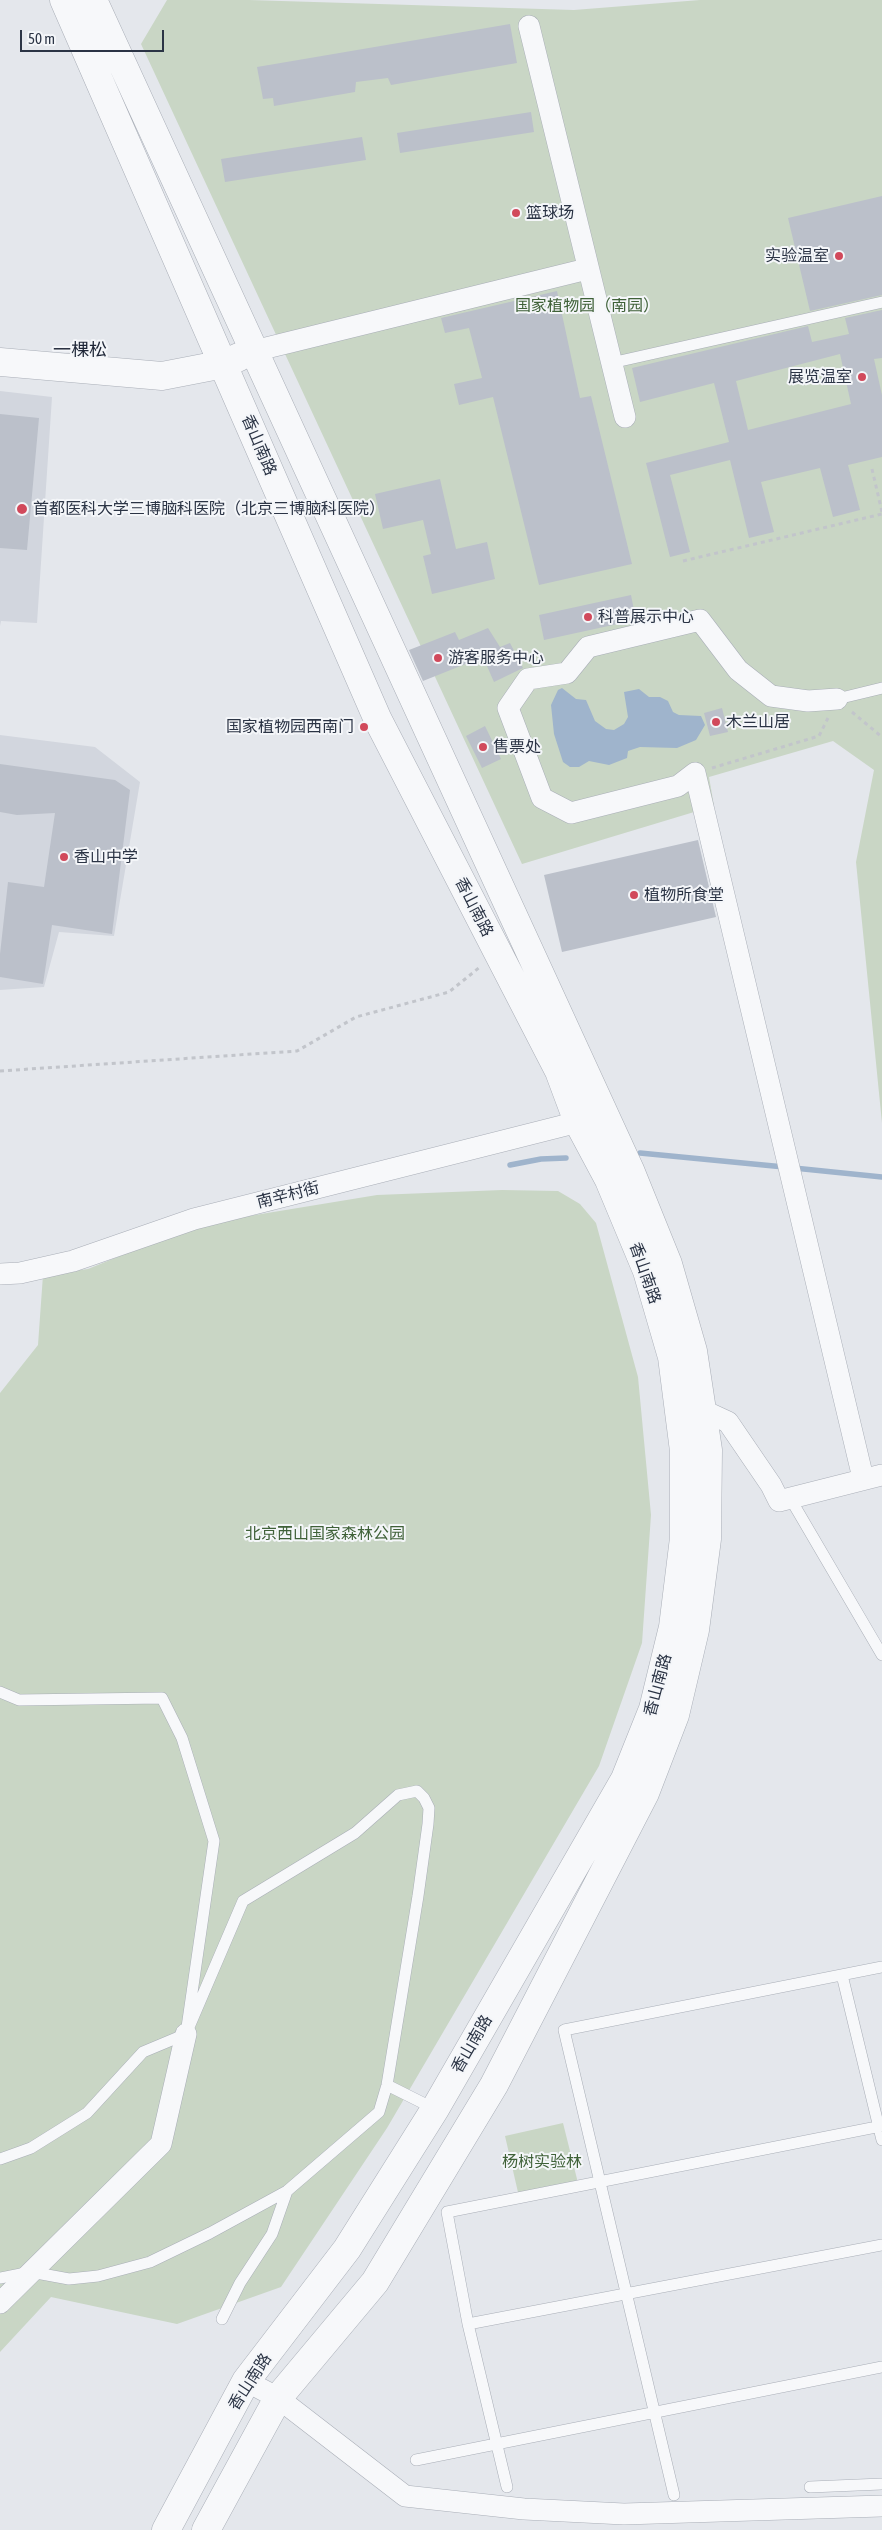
<!DOCTYPE html>
<html>
<head>
<meta charset="utf-8">
<style>
	body { margin:0 }
	#map { position:relative; width:882px; height:2530px; overflow:hidden; background:#e4e7ec; font-family:"Asap Condensed",sans-serif }
	canvas { display:block }
	.scale { position:absolute; left:20px; top:30px; width:144px; height:22px; box-sizing:border-box; border:2px solid #2b3445; border-top:0; padding-left:6px; font-size:15px; line-height:18px; white-space:nowrap; color:#2b3445; -webkit-text-stroke:4px #f4f6f9; paint-order:stroke }
</style>
</head>
<body>
<div id="map">
<canvas width="882" height="2530"></canvas>
<div class="scale">50 m</div>
</div>
<script>
const ctx = document.querySelector('canvas').getContext('2d');
ctx.lineJoin = 'round';
function paint(path, color) { ctx.fillStyle = color; ctx.fill(path, 'evenodd'); }
const poly = rows => new Path2D(rows.map(r => 'M' + r).join(''));
function stroke(path, color, width, dash) { ctx.strokeStyle = color; ctx.lineWidth = width; ctx.lineCap = dash ? 'butt' : 'round'; ctx.setLineDash(dash || []); ctx.stroke(path); }
function write(font, color, halo, rows, align = 'center') {
  ctx.font = font + ' "Asap Condensed","Noto Sans SC",sans-serif'; ctx.lineWidth = 4; ctx.setLineDash([]); ctx.textBaseline = 'middle'; ctx.strokeStyle = halo; ctx.fillStyle = color; for (const [text, x, y, turn = 0] of rows) {
    ctx.save(); ctx.translate(x, y); ctx.rotate((+turn || 0) * Math.PI / 180); ctx.textAlign = isNaN(turn) ? turn : align; if (halo) ctx.strokeText(text, 0, 0); ctx.fillText(text, 0, 0); ctx.restore();
  }
}
paint(poly([
	[0,391,52,397,37,623,1,621,0,626],
	[0,735,95,747,140,782,114,936,59,932,44,987,0,990]
]), '#d2d6de');
paint(poly([
	[167,0,249,0,574,10,700,0,882,0,882,1123,856,862,874,770,833,741,709,777,714,806,522,864,141,44],
	[502,1190,558,1191,580,1204,596,1223,638,1377,651,1515,642,1643,599,1766,387,2128,281,2287,177,2324,51,2297,0,2352,0,1393,38,1345,43,1275,88,1269,137,1249,210,1224,243,1217,377,1195],
	[563,2123,579,2187,520,2201,505,2136]
]), '#c9d6c5');
paint(poly([
	[562,688,576,699,586,700,595,721,606,729,614,730,624,724,628,717,624,692,639,689,649,697,660,697,668,701,673,712,679,715,701,716,705,725,696,740,677,748,640,747,628,751,627,758,609,765,589,761,579,767,570,767,563,762,554,734,551,705,558,690]
]), '#9fb4cc');
stroke(poly([
	[640,1153,784,1167],
	[510,1165,541,1159,566,1158],
	[794,1168,882,1177]
]), '#9fb4cc', 5.5);
paint(poly([
	[510,24,517,63,391,85,388,78,356,82,355,92,274,106,273,98,263,99,257,67],
	[531,112,534,132,400,153,397,133],
	[362,137,366,160,225,182,221,159],
	[882,196,882,295,810,311,788,218],
	[557,291,580,398,591,396,632,564,539,585,493,397,459,405,454,384,482,378,469,328,445,333,441,318],
	[882,310,882,358,874,359,882,395,882,457,848,465,860,510,833,517,820,468,761,482,774,532,749,538,730,460,670,475,690,552,670,557,646,463,729,442,714,383,640,402,632,368,808,326,812,342,849,334,845,318],
	[840,354,851,404,748,430,736,381],
	[0,414,39,418,27,550,0,548],
	[440,479,456,549,487,542,495,579,432,594,423,556,431,554,423,520,383,529,375,494],
	[631,595,636,620,544,640,539,615],
	[488,628,500,647,510,643,523,668,494,682,483,657,423,681,409,650,455,632,459,640],
	[722,708,728,732,710,736,704,713],
	[485,726,501,759,482,768,466,736],
	[0,764,115,780,130,790,112,934,52,925,43,984,0,977,0,954,8,882,44,887,55,813,17,815,0,812],
	[698,840,716,917,562,952,544,875]
]), '#bbc0ca');
const service = poly([
	[611,363,882,302],
	[837,699,882,688],
	[790,1498,882,1655],
	[0,1692,19,1700,162,1698,182,1738,214,1841,186,2034,143,2052,87,2113,31,2148,0,2159],
	[842,1975,882,2140],
	[387,2085,435,2109],
	[0,2278,31,2272,69,2279,98,2276,150,2262,210,2233,287,2191,379,2112,387,2085,418,1896,428,1824,429,1808,424,1798,417,1791,398,1795,355,1833,243,1901,186,2034],
	[222,2319,240,2283,272,2234,287,2191],
	[468,2324,882,2245],
	[416,2460,882,2367],
	[507,2487,468,2324,447,2212,882,2126],
	[810,2487,882,2484],
	[674,2495,564,2030,882,1967]
]);
const minor = poly([
	[529,26,625,417],
	[254,351,587,269],
	[837,699,808,701,771,696,738,670,700,620,588,647,567,673,528,679,508,708,542,798,571,813,678,786,695,773,863,1478],
	[0,1274,20,1273,73,1261,194,1219,578,1122],
	[702,1410,728,1422,771,1485,779,1501,882,1475],
	[0,2303,161,2144,186,2034],
	[246,2381,278,2398,405,2496,524,2509,624,2514,882,2506]
]);
const tertiary = poly([
	[64,0,378,720,559,1071,578,1122,609,1180,647,1271,672,1357,684,1451,684,1538,673,1627,653,1709,625,1779,435,2109,347,2249,246,2381,166,2530],
	[93,0,630,1170,668,1264,693,1351,708,1450,707,1539,695,1630,675,1715,645,1793,494,2085,375,2282,278,2398,206,2530],
	[0,362,162,376,224,364,239,357]
]);
stroke(service, '#a9aeb7', 12);
stroke(minor, '#a9aeb7', 22);
stroke(tertiary, '#a9aeb7', 29);
stroke(poly([
	[872,469,882,512],
	[683,561,882,514],
	[852,712,882,737],
	[712,768,819,736,828,718],
	[0,1071,297,1051,356,1017,449,992,480,967]
]), '#c2c5cb', 3, [4, 4]);
stroke(service, '#f7f8fa', 11);
stroke(minor, '#f7f8fa', 21);
stroke(tertiary, '#f7f8fa', 28);
for (const [x, y, r, color] of [
	[516,213,5,"#d1495b"],
	[839,256,5,"#d1495b"],
	[862,377,5,"#d1495b"],
	[22,509,6,"#d1495b"],
	[588,617,5,"#d1495b"],
	[438,658,5,"#d1495b"],
	[716,722,5,"#d1495b"],
	[364,727,5,"#d1495b"],
	[483,747,5,"#d1495b"],
	[64,857,5,"#d1495b"],
	[634,895,5,"#d1495b"]
]) { const dot = new Path2D(); dot.arc(x, y, r, 0, 2 * Math.PI); ctx.fillStyle = color; ctx.fill(dot); stroke(dot, '#f4f6f9', 2); }
write('16px', '#2b3445', '#f4f6f9', [
	["篮球场",526,213],
	["实验温室",829,256,"right"],
	["展览温室",852,377,"right"],
	["首都医科大学三博脑科医院（北京三博脑科医院）",33,509],
	["科普展示中心",598,617],
	["游客服务中心",448,658],
	["木兰山居",726,722],
	["国家植物园西南门",354,727,"right"],
	["售票处",493,747],
	["香山中学",74,857],
	["植物所食堂",644,895]
], 'left');
write('16px', '#3f6138', '#f4f6f9', [
	["国家植物园（南园）",587,306],
	["北京西山国家森林公园",325,1534],
	["杨树实验林",542,2162]
]);
write('16px', '#2b3445', '#f4f6f9', [
	["香山南路",259,445,67],
	["香山南路",474,907,63],
	["南辛村街",288,1195,-14],
	["香山南路",645,1273,71],
	["香山南路",658,1685,-75],
	["香山南路",472,2044,-60],
	["香山南路",250,2382,-57]
]);
write('18px', '#1d2536', '#f4f6f9', [
	["一棵松",80,350]
]);
</script>
</body>
</html>
